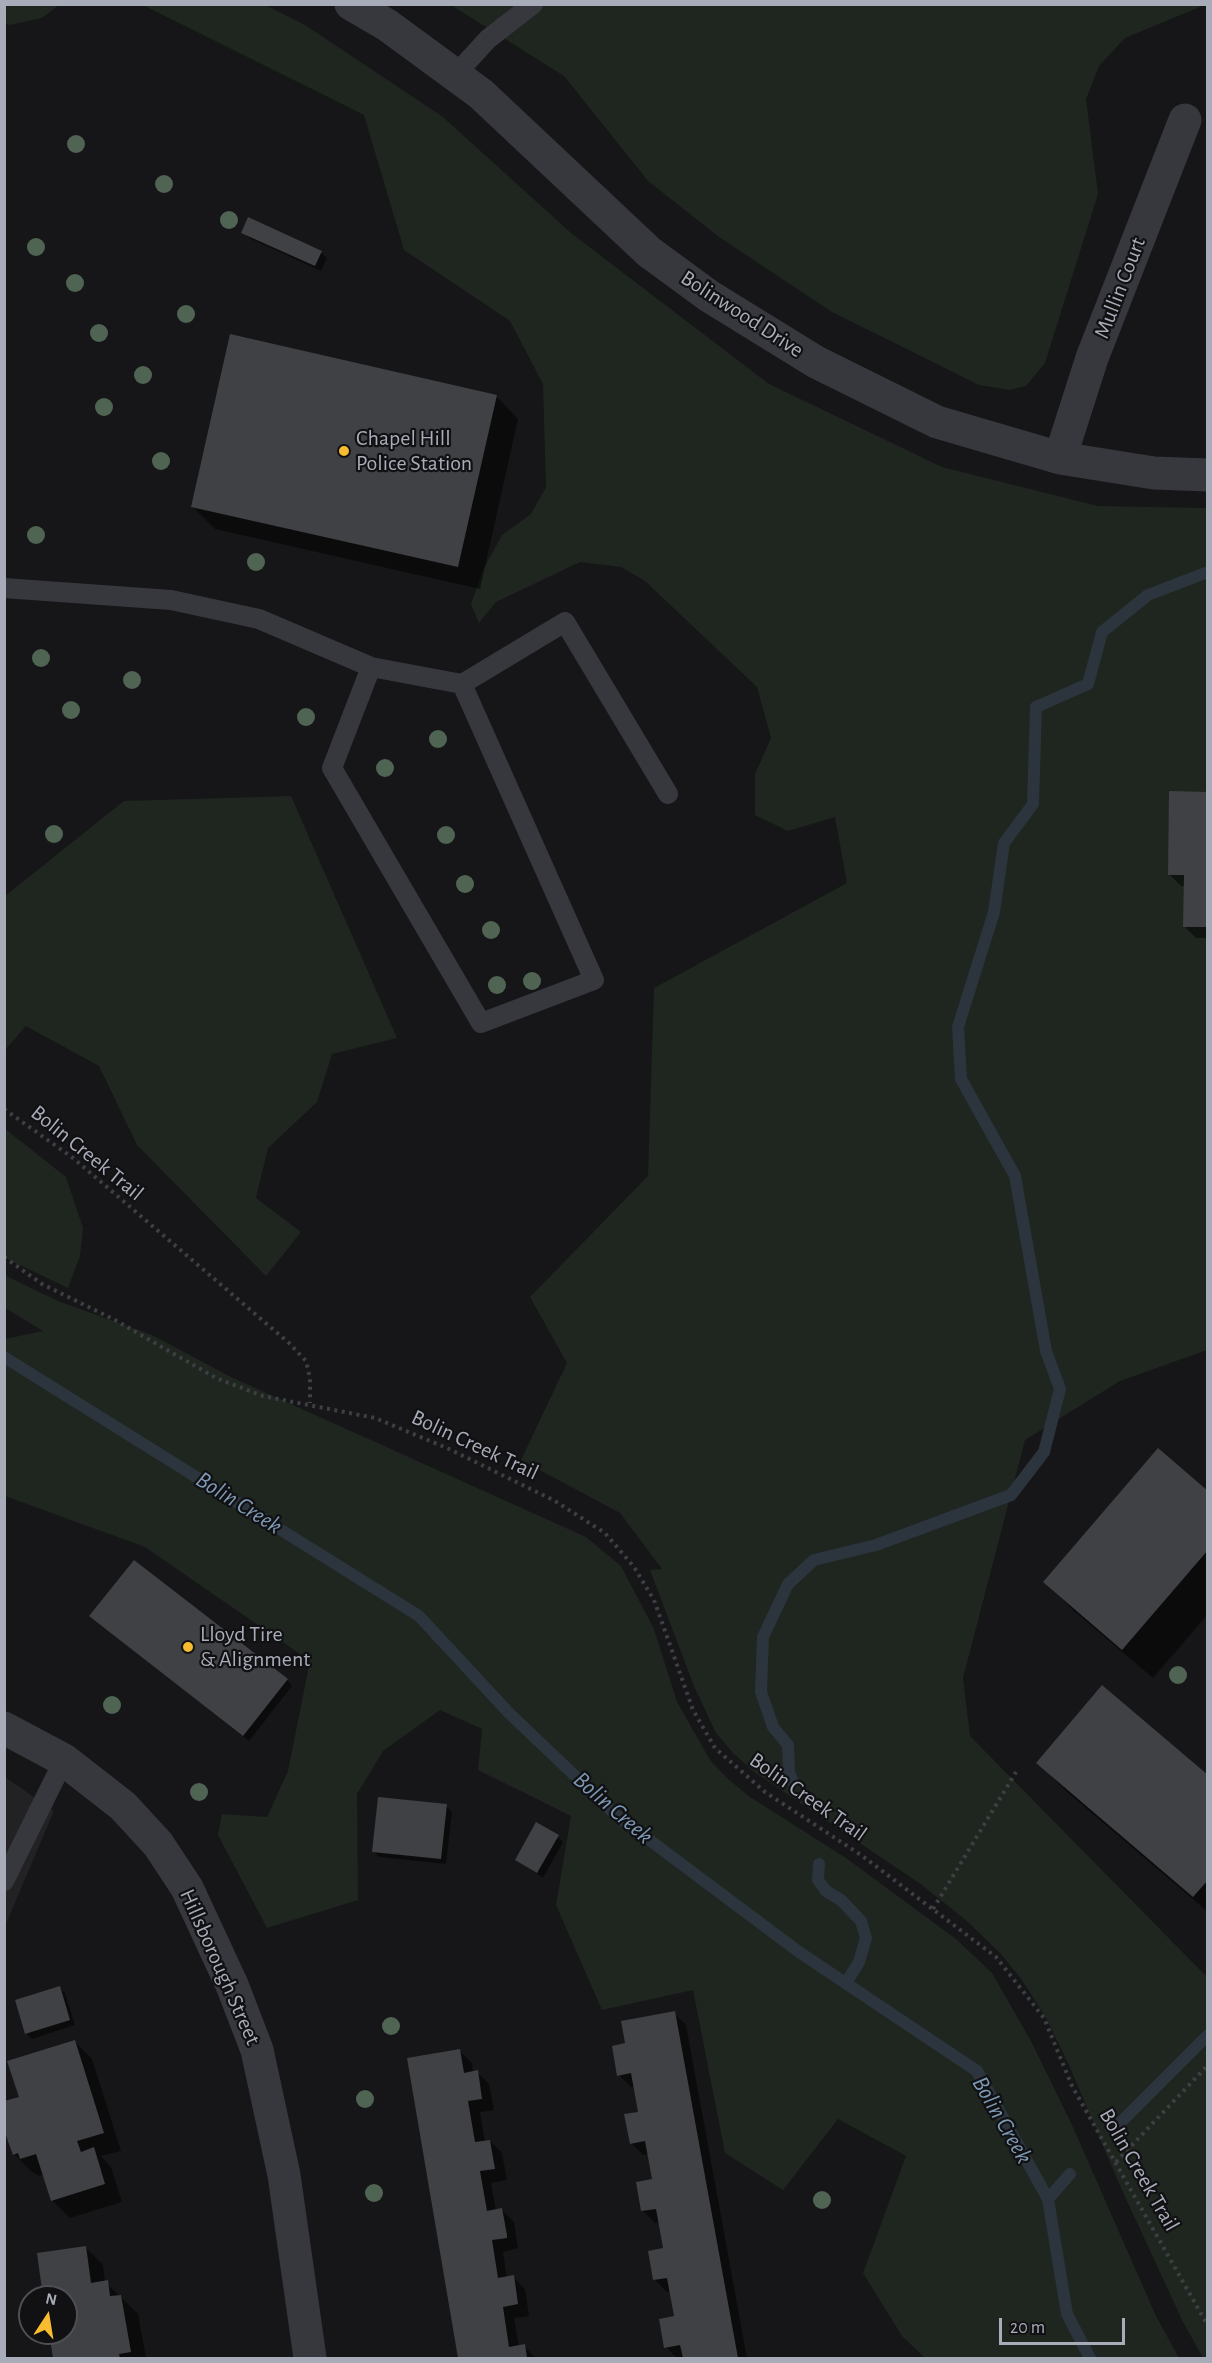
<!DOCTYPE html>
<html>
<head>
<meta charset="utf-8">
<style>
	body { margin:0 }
	#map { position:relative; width:1212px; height:2363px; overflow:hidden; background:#161618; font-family:"Alegreya Sans",sans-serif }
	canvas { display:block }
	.frame { position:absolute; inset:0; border:6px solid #a8acb9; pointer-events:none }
	.north { position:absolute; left:18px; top:2285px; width:60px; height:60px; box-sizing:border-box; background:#111113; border:2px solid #4d4f55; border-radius:50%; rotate:12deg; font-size:16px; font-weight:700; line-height:24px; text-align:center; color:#a8acb9 }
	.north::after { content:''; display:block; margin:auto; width:21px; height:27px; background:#f7bc2f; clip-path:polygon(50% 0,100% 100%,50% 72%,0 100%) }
	.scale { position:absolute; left:999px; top:2318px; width:126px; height:27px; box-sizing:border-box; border:3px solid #a8acb9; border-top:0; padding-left:8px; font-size:18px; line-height:21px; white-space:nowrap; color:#a8acb9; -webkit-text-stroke:4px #111113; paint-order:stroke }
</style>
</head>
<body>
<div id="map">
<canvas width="1212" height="2363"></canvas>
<div class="frame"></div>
<div class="north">N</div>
<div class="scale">20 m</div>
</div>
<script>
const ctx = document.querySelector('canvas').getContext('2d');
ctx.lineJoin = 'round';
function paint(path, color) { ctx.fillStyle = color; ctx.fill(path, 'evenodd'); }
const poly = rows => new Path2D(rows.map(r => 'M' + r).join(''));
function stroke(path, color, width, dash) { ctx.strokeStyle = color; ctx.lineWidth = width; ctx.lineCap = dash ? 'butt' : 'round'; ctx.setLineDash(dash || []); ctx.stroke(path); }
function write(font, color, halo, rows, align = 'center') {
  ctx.font = font + ' "Alegreya Sans",sans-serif'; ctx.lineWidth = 4.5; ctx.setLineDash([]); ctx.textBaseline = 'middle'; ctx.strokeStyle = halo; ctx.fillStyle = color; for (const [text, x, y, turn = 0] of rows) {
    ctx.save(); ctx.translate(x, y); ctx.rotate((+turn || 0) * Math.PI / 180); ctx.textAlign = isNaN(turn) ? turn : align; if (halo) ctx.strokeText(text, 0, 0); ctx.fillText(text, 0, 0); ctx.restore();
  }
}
paint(poly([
	[5,1777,54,1811,5,1926]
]), '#222225');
paint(poly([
	[1207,4,1125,38,1099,66,1086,99,1098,194,1045,363,1026,386,1010,390,979,385,832,312,719,237,648,181,564,76,451,5],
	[4,5,5,4,59,5,42,18,10,25,5,23],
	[143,5,265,5,305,25,443,117,571,233,769,384,942,467,1098,506,1207,508,1207,1350,1120,1381,1025,1440,963,1678,970,1736,1207,1977,1207,2358,1203,2358,1183,2322,1121,2188,1069,2065,1046,2018,1022,1980,1001,1954,968,1922,922,1885,753,1771,733,1753,716,1733,694,1686,650,1570,662,1569,620,1513,521,1460,567,1363,530,1297,648,1176,654,988,847,883,835,817,788,831,755,815,755,774,771,738,757,687,645,581,621,567,580,562,496,602,479,623,471,604,482,572,502,535,531,514,546,487,543,384,510,321,404,250,364,115],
	[291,796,397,1038,332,1054,317,1102,268,1148,256,1198,301,1232,266,1276,137,1145,99,1066,26,1026,5,1050,5,896,124,801],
	[4,1128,66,1177,83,1228,80,1256,68,1288,5,1258],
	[4,1275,58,1301,152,1335,231,1377,586,1537,621,1566,654,1629,677,1702,710,1760,727,1778,750,1797,846,1858,956,1939,992,1973,1031,2041,1072,2125,1156,2316,1179,2358,925,2358,902,2336,863,2273,906,2156,838,2119,783,2190,725,2153,693,1990,602,2010,556,1905,571,1816,478,1770,482,1729,440,1710,383,1751,357,1794,358,1900,267,1928,218,1835,222,1814,267,1817,288,1771,310,1661,145,1547,5,1496,5,1339,43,1331,5,1308]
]), '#1e261f');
paint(poly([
	[243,232,321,253,327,258,321,271,249,238],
	[496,396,518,419,480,589,215,529,192,506],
	[1208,793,1208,938,1196,938,1184,926,1185,886,1181,886,1169,874],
	[1208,1493,1208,1614,1153,1678,1075,1612,1045,1582],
	[97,1621,287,1680,292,1686,249,1741],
	[1038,1763,1208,1777,1208,1912,1067,1792],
	[446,1806,452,1812,446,1864,379,1857,373,1851],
	[558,1837,563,1842,543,1878,517,1860],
	[59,1988,65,1993,75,2025,32,2039,26,2033],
	[674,2013,686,2025,747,2358,677,2358,666,2347,676,2318,671,2291,667,2292,655,2280,650,2252,665,2249,660,2222,655,2223,643,2211,653,2180,649,2154,643,2155,631,2143,640,2113,635,2086,631,2087,619,2075,627,2044],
	[75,2042,92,2059,121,2151,101,2156,111,2167,122,2202,70,2218,52,2200,44,2174,39,2176,32,2172,14,2154,21,2098],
	[460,2051,472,2063,473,2073,477,2072,489,2084,494,2110,480,2112,485,2142,490,2141,502,2153,507,2180,491,2183,496,2211,502,2210,514,2222,518,2248,503,2252,507,2278,513,2277,525,2289,529,2316,514,2318,519,2347,524,2346,536,2358,459,2358,409,2060],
	[85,2247,103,2265,105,2282,138,2314,146,2358,55,2358,51,2333,66,2333,66,2297,45,2297]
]), '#0007');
stroke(poly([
	[4,1357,419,1616,509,1713,616,1815,799,1952,977,2071,1048,2199,1067,2314,1090,2358],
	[793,1782,789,1772,788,1745,773,1727,761,1692,763,1637,788,1584,814,1560,876,1545,1011,1495,1044,1452,1060,1389,1046,1351,1015,1176,961,1079,958,1027,994,912,1004,843,1033,804,1036,707,1088,684,1102,632,1148,595,1208,572],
	[819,1864,818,1880,826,1891,841,1900,861,1921,866,1938,859,1962,846,1983],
	[1121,2122,1208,2035],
	[1048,2199,1070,2174]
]), '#2c343d', 12);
paint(poly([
	[248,217,322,251,315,266,241,233],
	[230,334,497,395,458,567,191,507],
	[1169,791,1208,792,1208,927,1183,927,1184,875,1168,875],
	[1158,1448,1208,1491,1208,1550,1122,1650,1043,1582],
	[134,1560,288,1679,243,1736,89,1616],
	[1102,1685,1208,1775,1208,1880,1193,1897,1036,1763],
	[378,1797,447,1804,441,1859,372,1852],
	[536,1822,559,1835,537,1873,515,1860],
	[60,1986,70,2020,25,2034,15,2000],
	[675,2011,738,2358,683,2358,680,2345,664,2348,659,2319,674,2316,667,2278,653,2280,648,2251,663,2248,656,2209,641,2211,636,2182,652,2179,645,2141,630,2144,624,2114,638,2112,631,2073,617,2076,612,2046,625,2043,621,2021],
	[75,2040,104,2133,77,2141,81,2152,94,2147,105,2184,51,2201,36,2154,20,2159,18,2153,13,2155,4,2130,4,2101,19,2097,7,2061],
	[460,2049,464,2073,478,2070,482,2099,468,2101,475,2142,490,2140,495,2169,480,2171,487,2211,502,2208,507,2235,507,2238,492,2240,498,2278,514,2275,518,2304,503,2307,509,2347,525,2344,527,2358,458,2358,407,2058],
	[86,2246,91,2283,108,2280,110,2296,121,2295,131,2352,119,2354,120,2358,53,2358,49,2333,66,2333,66,2297,43,2297,37,2253]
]), '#404145');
stroke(poly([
	[4,1109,73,1158,289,1343,306,1361,310,1378,310,1403],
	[4,1257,42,1284,113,1319,216,1378,263,1396,375,1418,447,1448,555,1501,605,1533,634,1567,654,1600,693,1710,715,1748,765,1792,861,1855,996,1957,1044,2018,1072,2086,1208,2326],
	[933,1909,1016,1772],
	[1116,2162,1208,2065]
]), '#3d3f44', 4, [3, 4.5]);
stroke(poly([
	[455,75,488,39,533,4],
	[4,588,171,600,259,619,371,667,462,684],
	[371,667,332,768,481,1023,594,980,462,684,565,622,668,794],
	[4,1881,64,1760]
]), '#37383d', 20);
stroke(poly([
	[351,4,387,25,481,94,649,252,709,296,816,362,937,422,1060,458,1154,473,1208,475],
	[1060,458,1092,358,1185,120]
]), '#37383d', 33);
stroke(poly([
	[4,1728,64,1760,123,1806,158,1844,187,1888,232,1985,257,2050,284,2175,310,2358]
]), '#37383d', 33);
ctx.fillStyle = '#4f6452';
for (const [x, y] of [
	[76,144],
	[164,184],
	[229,220],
	[36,247],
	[75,283],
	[186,314],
	[99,333],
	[143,375],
	[104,407],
	[161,461],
	[36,535],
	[256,562],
	[41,658],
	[132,680],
	[71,710],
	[306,717],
	[438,739],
	[385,768],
	[54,834],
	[446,835],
	[465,884],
	[491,930],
	[532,981],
	[497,985],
	[1178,1675],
	[112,1705],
	[199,1792],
	[391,2026],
	[365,2099],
	[374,2193],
	[822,2200]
]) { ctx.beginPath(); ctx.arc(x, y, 9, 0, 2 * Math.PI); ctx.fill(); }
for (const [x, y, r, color] of [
	[344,451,6,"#f7bc2f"],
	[188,1647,6,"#f7bc2f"]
]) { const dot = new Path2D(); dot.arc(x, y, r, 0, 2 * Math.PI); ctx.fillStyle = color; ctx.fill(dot); stroke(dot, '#111113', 2); }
write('22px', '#a8acb9', '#111113', [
	["Mullin Court",1120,288,-69],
	["Bolinwood Drive",742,314,33],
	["Bolin Creek Trail",87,1153,39],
	["Bolin Creek Trail",475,1445,25],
	["Bolin Creek Trail",808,1797,35],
	["Hillsborough Street",220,1967,66],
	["Bolin Creek Trail",1139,2170,60]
]);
write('22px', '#a8acb9', '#111113', [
	["Chapel Hill",356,438],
	["Police Station",356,463],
	["Lloyd Tire",200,1634],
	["& Alignment",200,1659]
], 'left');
write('italic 24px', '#7e99b5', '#111113', [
	["Bolin Creek",239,1503,32],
	["Bolin Creek",613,1808,41],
	["Bolin Creek",1002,2120,60]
]);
</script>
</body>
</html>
